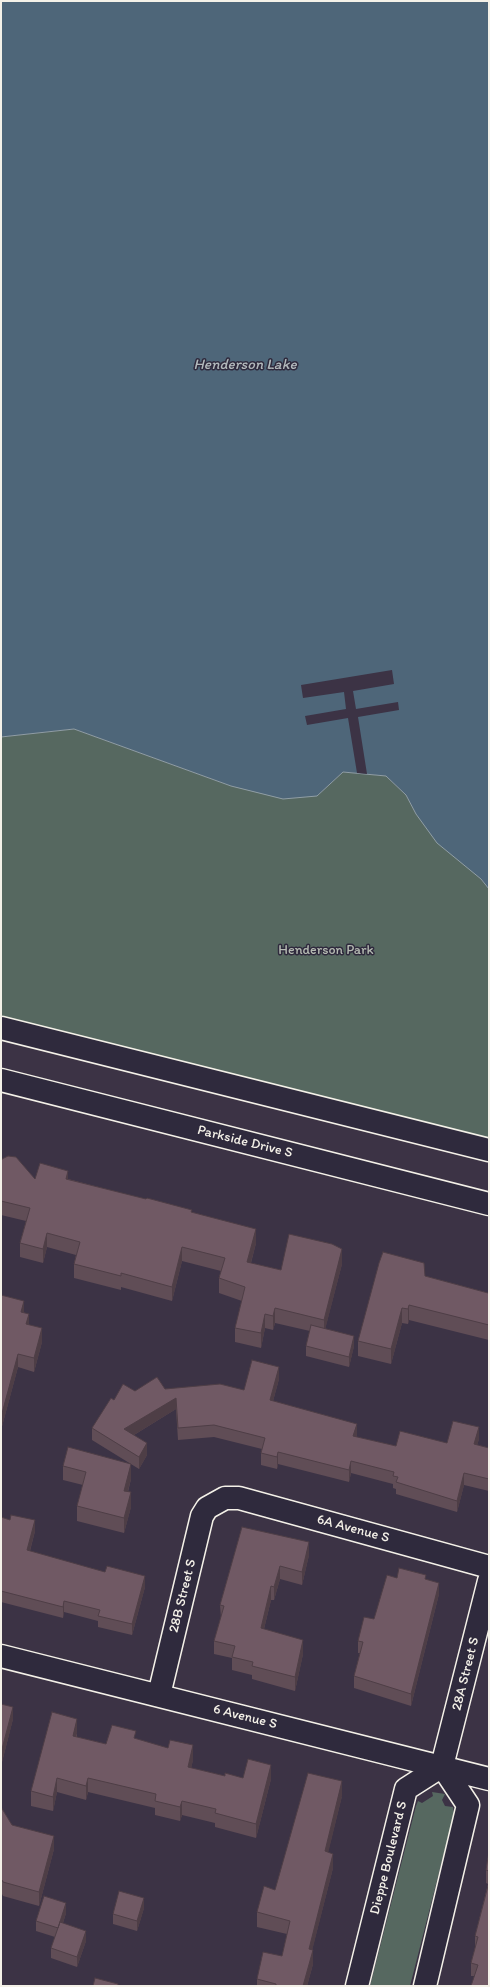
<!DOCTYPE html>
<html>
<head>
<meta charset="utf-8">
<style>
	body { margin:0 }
	#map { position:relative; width:490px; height:1987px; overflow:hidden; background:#3c3345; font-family:Itim,sans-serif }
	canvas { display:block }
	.frame { position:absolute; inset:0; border:2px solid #f4f1e8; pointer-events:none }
</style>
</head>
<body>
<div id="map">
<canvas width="490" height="1987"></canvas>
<div class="frame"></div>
</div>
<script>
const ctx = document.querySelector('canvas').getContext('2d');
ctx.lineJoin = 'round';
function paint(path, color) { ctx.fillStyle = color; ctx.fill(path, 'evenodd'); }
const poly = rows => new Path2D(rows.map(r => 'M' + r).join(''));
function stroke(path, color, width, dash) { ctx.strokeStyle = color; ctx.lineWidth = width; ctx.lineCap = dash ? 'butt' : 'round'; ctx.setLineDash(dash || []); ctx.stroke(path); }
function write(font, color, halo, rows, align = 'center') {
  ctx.font = font + ' Itim,sans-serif'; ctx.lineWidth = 3; ctx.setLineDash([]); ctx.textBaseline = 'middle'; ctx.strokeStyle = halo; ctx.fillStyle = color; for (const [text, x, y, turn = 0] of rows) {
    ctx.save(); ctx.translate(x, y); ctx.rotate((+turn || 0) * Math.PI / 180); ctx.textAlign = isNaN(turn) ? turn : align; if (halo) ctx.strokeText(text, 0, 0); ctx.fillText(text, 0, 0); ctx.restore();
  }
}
paint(poly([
	[74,729,231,786,317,796,343,772,386,776,406,795,416,814,481,879,489,889,489,1150,1,1028,1,737],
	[432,1792,445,1794,442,1800,445,1806,453,1807,454,1814,410,1986,370,1986,416,1806,418,1801,422,1803,433,1796]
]), '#566860');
const water = poly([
	[1,1,489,1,489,889,481,879,437,843,416,814,406,795,386,776,343,772,317,796,283,799,231,786,74,729,1,737,1,1]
]);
paint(water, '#4e6679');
stroke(water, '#909ea5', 1);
paint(poly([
	[392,670,394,684,353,691,356,709,398,702,399,710,358,717,367,774,357,773,348,718,307,725,305,716,346,709,344,692,303,698,301,685]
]), '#3c3345');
const minor = poly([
	[1,1028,489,1150],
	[1,1080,489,1204],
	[1,1656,489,1779],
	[159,1695,202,1516,207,1508,225,1498,239,1498,489,1567],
	[442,1766,489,1581],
	[357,1986,406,1789,442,1766],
	[425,1986,468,1805,442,1766]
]);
stroke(minor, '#f4f1e8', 25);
stroke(minor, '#2f2a3d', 22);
paint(poly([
	[1,1162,35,1179,68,1179,192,1212,256,1243,251,1263,281,1270,342,1264,325,1329,354,1346,349,1367,306,1356,306,1346,310,1331,275,1323,273,1330,265,1328,261,1348,235,1342,235,1328,242,1301,219,1293,219,1278,221,1271,182,1261,172,1301,121,1287,121,1290,74,1278,74,1264,76,1255,47,1247,43,1263,20,1257,20,1243,26,1221,1,1215],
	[425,1276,488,1293,489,1290,489,1340,409,1320,408,1324,402,1323,391,1364,358,1356,358,1341],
	[24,1313,29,1325,42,1342,34,1372,18,1367,1,1430],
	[279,1379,273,1401,357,1435,356,1437,396,1446,447,1443,479,1439,477,1445,489,1448,489,1491,464,1485,457,1512,396,1494,396,1489,393,1488,393,1484,351,1473,349,1482,278,1464,277,1469,261,1465,261,1453,262,1449,214,1437,178,1440,176,1409,134,1435,147,1455,139,1469,92,1440,92,1428,114,1400,135,1391,165,1389,244,1390],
	[63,1466,131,1479,128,1492,131,1507,124,1533,77,1521,77,1506,83,1485,63,1480],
	[1,1517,35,1531,30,1551,145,1587,132,1635,98,1627,98,1621,64,1612,63,1618,1,1602],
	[242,1527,309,1555,302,1585,280,1579,274,1600,271,1600,264,1629,303,1654,295,1691,252,1679,252,1675,232,1670,232,1658,214,1654,214,1641,221,1618,220,1605],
	[397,1578,426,1579,439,1594,411,1706,354,1688,354,1676,360,1653,358,1653,358,1641,374,1619],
	[1,1704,13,1719,2,1762,1,1762],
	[77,1733,77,1737,106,1744,136,1739,193,1760,191,1768,225,1776,243,1778,271,1779,256,1838,215,1827,215,1823,182,1815,180,1821,155,1815,155,1808,88,1792,86,1800,57,1792,53,1811,31,1806,31,1791],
	[342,1796,328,1852,333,1868,312,1950,313,1964,307,1986,257,1986,257,1979,282,1956,287,1934,257,1927,257,1912,275,1890],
	[1,1807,12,1825,54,1849,39,1906,3,1896,2,1894,1,1893],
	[489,1851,489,1986,474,1976,471,1976,471,1963,475,1948,475,1936,488,1884,486,1883,486,1870],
	[144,1908,137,1931,113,1924,113,1914],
	[66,1913,63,1923,86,1941,77,1967,51,1958,51,1948,55,1937,36,1931,36,1921]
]), '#604d56');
paint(poly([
	[68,1171,68,1185,66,1179],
	[256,1229,256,1243,247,1277,247,1262],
	[47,1233,47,1247,43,1263,43,1249],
	[182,1247,182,1261,172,1301,172,1287],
	[342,1249,342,1264,324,1334,324,1320],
	[24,1301,24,1314,21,1312],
	[409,1305,409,1320,408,1324,408,1309],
	[275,1308,275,1323,273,1330,273,1316],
	[402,1308,402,1323,391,1364,391,1349],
	[29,1314,29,1328,26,1324],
	[265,1314,265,1328,261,1348,261,1333],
	[42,1328,42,1342,34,1372,34,1358],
	[354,1336,354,1346,349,1367,349,1357],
	[18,1354,18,1367,1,1430,1,1417],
	[279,1367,279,1379,270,1412,270,1400],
	[176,1398,176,1409,124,1441,124,1429],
	[357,1424,357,1435,353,1448,353,1436],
	[479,1427,479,1439,474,1456,474,1444],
	[147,1443,147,1455,139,1469,139,1457],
	[278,1452,278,1464,277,1469,277,1457],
	[351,1461,351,1473,349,1482,349,1470],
	[131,1464,131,1479,124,1505,124,1491],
	[464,1473,464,1485,457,1512,457,1501],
	[131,1492,131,1507,124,1533,124,1518],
	[35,1520,35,1531,27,1561,27,1550],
	[309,1542,309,1555,302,1585,302,1572],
	[280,1566,280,1579,274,1600,274,1587],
	[145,1576,145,1587,132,1635,132,1624],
	[439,1583,439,1594,411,1706,411,1694],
	[271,1586,271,1600,261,1641,261,1628],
	[64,1601,64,1612,63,1618,63,1607],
	[303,1640,303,1654,295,1691,295,1677],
	[13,1707,13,1719,2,1762,2,1749],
	[77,1719,77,1733,73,1750,73,1736],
	[193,1745,193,1760,188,1782,188,1767],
	[271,1765,271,1779,256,1838,256,1824],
	[57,1778,57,1792,53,1811,53,1797],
	[88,1778,88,1792,86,1800,86,1786],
	[342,1781,342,1796,325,1866,325,1851],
	[182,1801,182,1815,180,1821,180,1807],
	[54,1836,54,1849,39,1906,39,1892],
	[333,1854,333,1868,309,1963,309,1949],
	[144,1898,144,1908,137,1931,137,1921],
	[66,1903,66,1913,58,1938,58,1928],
	[86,1931,86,1941,77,1967,77,1957],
	[313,1950,313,1964,307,1986,303,1986]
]), '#4e3e46');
const building = poly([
	[8,1156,16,1157,35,1179,40,1163,68,1171,66,1179,146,1199,147,1198,192,1210,191,1212,256,1229,247,1262,281,1270,289,1234,332,1244,342,1249,324,1320,275,1308,273,1316,265,1314,261,1333,235,1328,245,1287,219,1278,225,1258,182,1247,172,1287,121,1273,121,1276,74,1264,80,1242,47,1233,43,1249,20,1243,30,1208,1,1201,1,1162,2,1159,8,1156],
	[383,1252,424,1263,425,1276,488,1293,489,1290,489,1325,409,1305,408,1309,402,1308,391,1349,358,1341,379,1263,383,1252],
	[1,1295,24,1301,21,1312,29,1314,26,1324,42,1328,34,1358,18,1354,1,1417,1,1295],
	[311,1325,354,1336,349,1357,306,1346,311,1325],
	[252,1360,279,1367,270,1400,357,1424,353,1436,396,1446,400,1431,447,1443,453,1421,479,1427,474,1444,489,1448,489,1479,464,1473,457,1501,396,1482,398,1477,393,1476,394,1472,351,1461,349,1470,278,1452,277,1457,261,1453,265,1438,214,1425,178,1428,176,1398,124,1429,147,1443,139,1457,92,1428,111,1398,114,1400,123,1384,135,1391,157,1377,165,1389,220,1384,244,1390,252,1360],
	[68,1447,131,1464,124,1491,131,1492,124,1518,77,1506,86,1472,63,1466,68,1447],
	[11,1515,35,1520,27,1550,105,1572,107,1566,145,1576,132,1624,98,1616,100,1610,64,1601,63,1607,1,1591,1,1517,10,1520,11,1515],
	[242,1527,309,1542,302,1572,280,1566,274,1587,271,1586,261,1628,303,1640,295,1677,252,1666,253,1662,232,1657,235,1646,214,1641,224,1606,220,1605,242,1527],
	[399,1568,426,1575,425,1579,439,1583,411,1694,354,1676,363,1642,358,1641,364,1617,374,1619,387,1575,397,1578,399,1568],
	[1,1704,13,1707,2,1749,1,1749,1,1704],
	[52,1712,77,1719,73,1736,106,1744,112,1725,136,1731,134,1738,168,1748,170,1740,193,1745,188,1767,225,1776,225,1773,243,1778,248,1759,271,1765,256,1824,215,1813,216,1809,182,1801,180,1807,155,1801,156,1794,88,1778,86,1786,57,1778,53,1797,31,1791,52,1712],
	[308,1773,342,1781,325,1851,333,1854,309,1949,313,1950,303,1986,276,1986,276,1984,257,1979,263,1952,282,1956,290,1921,257,1912,264,1886,275,1890,308,1773],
	[1,1807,12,1825,54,1836,39,1892,3,1882,2,1880,1,1880,1,1807],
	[489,1851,489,1871,486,1870,489,1851],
	[489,1882,489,1986,471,1986,478,1965,471,1963,478,1937,475,1936,489,1882],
	[119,1891,144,1898,137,1921,113,1914,119,1891],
	[44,1896,66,1903,58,1928,36,1921,44,1896],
	[60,1922,86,1931,77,1957,51,1948,60,1922],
	[95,1978,118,1984,118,1986,93,1986,95,1978]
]);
paint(building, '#705964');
stroke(building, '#4e3e46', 1);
write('14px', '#b5bab2', '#2f2a3d', [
	["Henderson Park",326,950]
]);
write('14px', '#f4f1e8', '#2f2a3d', [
	["Parkside Drive S",245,1142,14],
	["6A Avenue S",353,1529,15],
	["28B Street S",183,1596,-76],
	["28A Street S",466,1674,-76],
	["6 Avenue S",245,1717,14],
	["Dieppe Boulevard S",389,1858,-76]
]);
write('italic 15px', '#b2b9bc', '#2f2a3d', [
	["Henderson Lake",245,365]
]);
</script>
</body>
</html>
